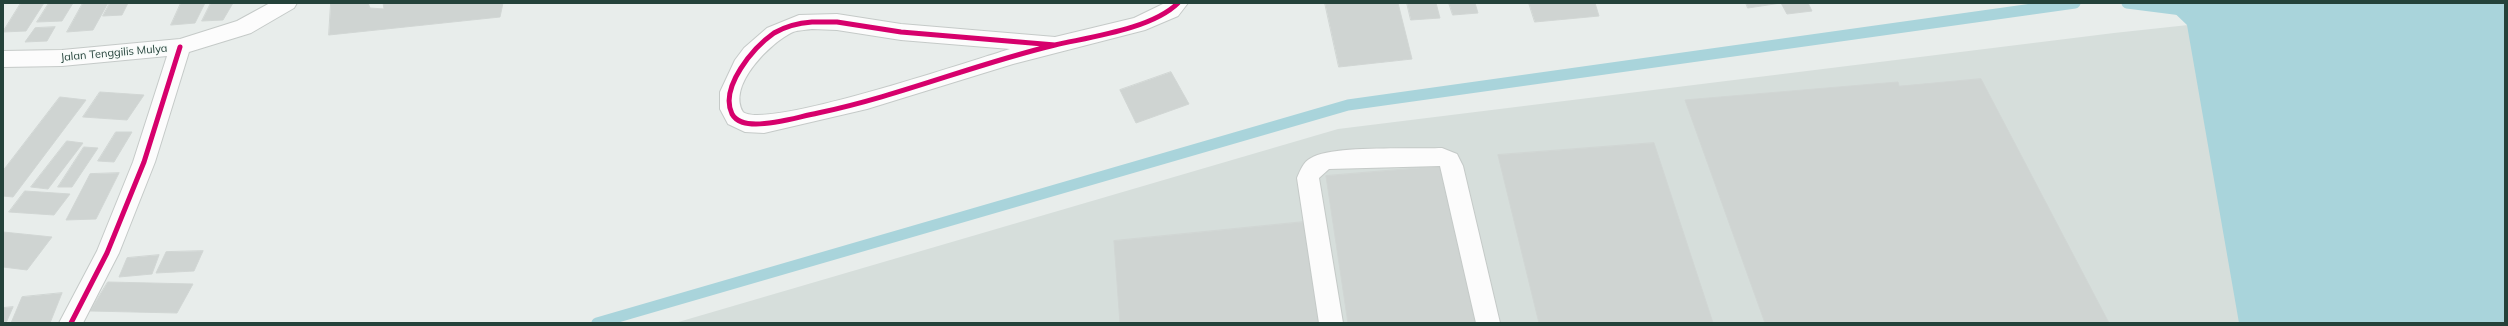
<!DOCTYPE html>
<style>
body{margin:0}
#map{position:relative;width:2508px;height:326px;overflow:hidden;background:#e8edeb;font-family:Mulish,sans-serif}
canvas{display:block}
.frame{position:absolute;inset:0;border:4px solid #24423a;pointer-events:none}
</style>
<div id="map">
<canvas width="2508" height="326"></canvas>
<div class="frame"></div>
</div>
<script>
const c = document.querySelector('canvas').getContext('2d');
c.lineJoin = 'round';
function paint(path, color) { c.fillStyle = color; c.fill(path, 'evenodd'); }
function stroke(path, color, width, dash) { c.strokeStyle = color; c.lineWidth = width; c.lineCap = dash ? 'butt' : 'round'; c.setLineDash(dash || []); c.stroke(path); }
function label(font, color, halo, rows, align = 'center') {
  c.font = font + ' Mulish,sans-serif'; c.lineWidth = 3; c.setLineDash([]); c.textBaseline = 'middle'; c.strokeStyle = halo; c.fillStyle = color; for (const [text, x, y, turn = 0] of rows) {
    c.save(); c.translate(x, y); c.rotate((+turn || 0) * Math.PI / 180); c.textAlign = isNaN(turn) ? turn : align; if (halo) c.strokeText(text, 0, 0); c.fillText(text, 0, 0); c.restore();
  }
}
paint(new Path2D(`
 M2392,3H2505V323H675L1338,129L2114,33Z`), '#d6dedb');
paint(new Path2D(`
 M2164,3H2505V323H2239L2187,25Z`), '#a9d4db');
stroke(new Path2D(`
 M2127,3L2182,10
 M597,323L1348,105L2075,3`), '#a9d4db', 11);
const building = new Path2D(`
 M21,3H44L26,31L3,32Z
 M49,3H73L62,21L37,22Z
 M83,3H108L93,30L67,32Z
 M110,3H128L122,15L103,16Z
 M181,3H205L195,23L171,25Z
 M211,3H233L223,20L202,21Z
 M331,3H368L370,8L384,9L383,3H503L500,17L329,35Z
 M1325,3H1398L1412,59L1339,67Z
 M1407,3H1436L1440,18L1411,20Z
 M1449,3H1475L1478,13L1453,15Z
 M1529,3H1595L1599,16L1535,22Z
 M1746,3H1808L1812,11L1787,14L1781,3L1748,8Z
 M55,27L47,41L25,42L35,28Z
 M1171,72L1189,104L1136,123L1120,90Z
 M1981,79L2109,323H1765L1685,100L1898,82L1899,86Z
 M100,92L144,95L127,120L83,117Z
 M60,97L86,100L13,197L3,196V171Z
 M116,132H132L114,162L98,161Z
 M67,141L83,143L48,189L31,187Z
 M1654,143L1713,323H1539L1498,155Z
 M84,147L98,148L72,187H58Z
 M1445,166L1479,323H1348L1326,176Z
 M119,173L96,219L66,220L90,174Z
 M25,191L70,194L54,215L9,212Z
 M1304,222L1320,323H1120L1114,241Z
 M3,232L52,237L27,270L3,267Z
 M203,251L194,271L156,273L166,252Z
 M159,255L152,274L119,277L127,258Z
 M108,282L193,284L177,313L90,311Z
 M62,293L50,323H11L22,297Z
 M13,307L6,323H3V308Z`);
paint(building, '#cfd4d2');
stroke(building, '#d1d6d4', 1);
const lane = new Path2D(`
 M1442,148L1457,154L1463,166L1500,323H1476L1440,166L1329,169L1319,178L1343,323H1319L1297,178C1300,171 1303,162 1311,158C1331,145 1414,149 1442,148Z`);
const street = new Path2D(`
 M270,3H297L294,8L251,33L189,52L155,162L119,253L83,323H59L97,251L133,162L167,56L62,66L3,67V51L62,50L180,39L237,21Z
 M1165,3H1188L1178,16L1145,30L1013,64L867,109L764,133L745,132L728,124L720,109V92L735,60L744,48L767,28L799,15L837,14L901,24L1055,37L1134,18ZM812,29L837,30L901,40L1010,49C973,60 766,130 743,112C727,85 771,42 793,32C799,30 806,30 812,29Z`);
stroke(lane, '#c5cac8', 2);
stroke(street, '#c5cac8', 2);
paint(lane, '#fcfcfc');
paint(street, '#fcfcfc');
stroke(new Path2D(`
 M812,22H837L901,32L1055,45C975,64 899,96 818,113C798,117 777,124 756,124C747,124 737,123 732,114C719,87 754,47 774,33C786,26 798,23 812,22Z
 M1055,45C1090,37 1152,29 1178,3
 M71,323L107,253L144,162L180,47`), '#d6006c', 5);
label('11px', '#24423a', '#f7fbf9', [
 ["Jalan Tenggilis Mulya",114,53,-5]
]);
</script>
